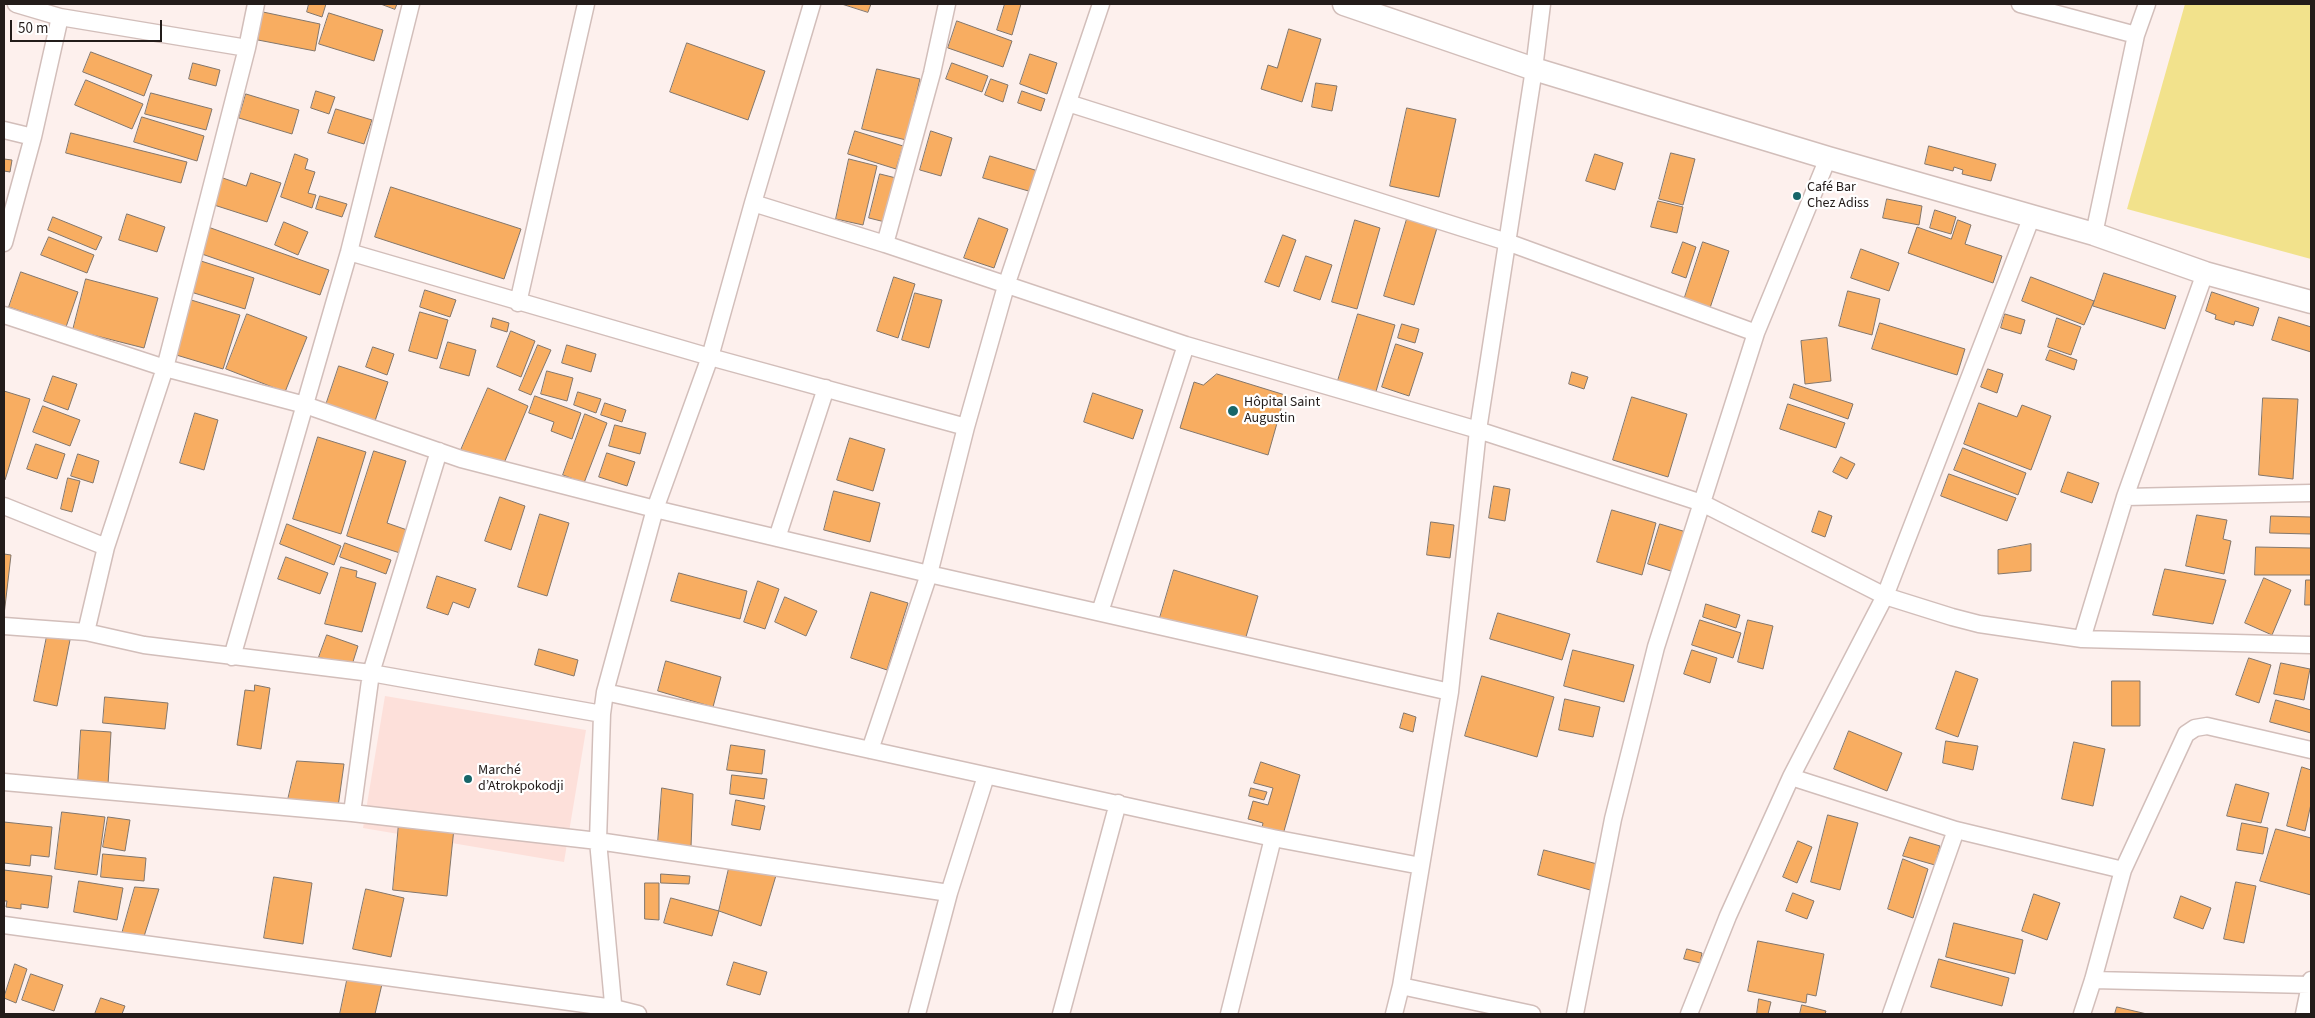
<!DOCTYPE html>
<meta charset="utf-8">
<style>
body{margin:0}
#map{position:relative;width:2315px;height:1018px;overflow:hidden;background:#fdf0ed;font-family:"Source Sans 3",sans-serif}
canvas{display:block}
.frame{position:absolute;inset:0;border:5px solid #231c1a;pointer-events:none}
.scale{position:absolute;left:10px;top:20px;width:152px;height:22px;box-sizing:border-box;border:2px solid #231c1a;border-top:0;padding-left:6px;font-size:15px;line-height:18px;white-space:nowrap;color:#231c1a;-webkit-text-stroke:4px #fff;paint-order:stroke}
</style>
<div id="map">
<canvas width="2315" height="1018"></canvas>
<div class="frame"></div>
<div class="scale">50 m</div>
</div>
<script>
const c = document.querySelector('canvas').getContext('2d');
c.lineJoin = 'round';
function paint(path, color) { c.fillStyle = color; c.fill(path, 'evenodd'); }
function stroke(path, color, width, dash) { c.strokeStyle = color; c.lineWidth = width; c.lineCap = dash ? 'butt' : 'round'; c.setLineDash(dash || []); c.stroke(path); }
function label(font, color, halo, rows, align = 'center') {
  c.font = font + ' "Source Sans 3",sans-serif'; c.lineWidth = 4.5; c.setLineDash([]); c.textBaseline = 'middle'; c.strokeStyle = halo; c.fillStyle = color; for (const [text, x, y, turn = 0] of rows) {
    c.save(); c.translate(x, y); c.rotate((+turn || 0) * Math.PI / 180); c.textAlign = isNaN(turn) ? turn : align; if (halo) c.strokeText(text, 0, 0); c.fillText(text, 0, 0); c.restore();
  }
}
paint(new Path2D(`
 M385,696L586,730L564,862L363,828Z`), '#fde0da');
paint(new Path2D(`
 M2185,4H2311V259L2127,209Z`), '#f2e28c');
const building = new Path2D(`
 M309,4H326L322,17L307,12Z
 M381,4H397L395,9Z
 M842,4H871L868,12Z
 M1005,4H1021L1012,35L997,30Z
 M263,12L320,24L315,51L258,40Z
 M329,13L383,30L374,61L319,44Z
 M957,21L1012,41L1003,67L948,48Z
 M1289,29L1321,39L1302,102L1261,89L1268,65L1277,68Z
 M687,43L765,71L748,120L670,92Z
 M91,52L152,75L144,96L83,72Z
 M1030,54L1057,63L1047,94L1020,84Z
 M193,63L220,70L216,86L189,79Z
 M952,63L988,76L982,92L946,79Z
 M877,69L920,79L906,140L862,129Z
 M991,79L1008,85L1003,102L985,95Z
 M86,80L143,104L132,129L75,105Z
 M1316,83L1337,86L1332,111L1312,107Z
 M316,91L335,97L329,114L311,108Z
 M1022,91L1045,99L1041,111L1018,103Z
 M151,93L212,109L206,130L145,114Z
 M246,94L299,110L292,134L239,118Z
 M1407,108L1456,119L1439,197L1390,186Z
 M336,109L372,120L364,144L328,133Z
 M142,117L204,136L197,161L134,142Z
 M855,131L903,146L896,169L848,154Z
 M931,131L952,138L941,176L920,170Z
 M71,133L187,162L181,183L66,153Z
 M1929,146L1996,164L1991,181L1962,174L1963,170L1954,167L1953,171L1925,164Z
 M1671,153L1695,159L1683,205L1659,199Z
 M295,154L308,159L305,169L315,172L308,193L316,195L312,208L281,197Z
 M1595,154L1623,163L1615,190L1586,181Z
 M990,156L1038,171L1032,192L983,178Z
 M4,159L12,160L10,172L4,171Z
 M849,159L877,166L863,225L836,219Z
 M251,173L281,183L267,222L211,204L220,177L246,186Z
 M880,174L896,178L885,222L869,218Z
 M391,187L521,229L504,279L375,237Z
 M320,196L347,204L342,217L316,209Z
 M1887,199L1922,206L1919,225L1883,218Z
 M1658,201L1683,207L1677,233L1651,227Z
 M1935,210L1956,217L1951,234L1930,228Z
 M127,214L165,227L157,252L119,240Z
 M53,217L102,237L96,250L48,230Z
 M979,218L1008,229L994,268L964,258Z
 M1407,219L1437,228L1414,305L1384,296Z
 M1355,220L1380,228L1357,309L1332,302Z
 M1958,220L1971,225L1965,244L2002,256L1993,283L1908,253L1917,227L1951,239Z
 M284,222L308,232L298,255L275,245Z
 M208,227L329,270L320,295L199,253Z
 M1283,235L1296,240L1279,287L1265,282Z
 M49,237L94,255L87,273L41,255Z
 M1683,242L1696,247L1686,278L1672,273Z
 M1703,242L1729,251L1710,308L1684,300Z
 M1861,249L1899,263L1889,291L1851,278Z
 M1306,256L1332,265L1320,300L1294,291Z
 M201,261L254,278L245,309L191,292Z
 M21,272L78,292L66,327L9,307Z
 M2104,273L2176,296L2165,329L2093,306Z
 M894,277L915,284L898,338L877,331Z
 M2031,277L2094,301L2084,325L2022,301Z
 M86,279L158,298L144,348L73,330Z
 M425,290L456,300L450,317L420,307Z
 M1848,291L1880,299L1872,335L1839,326Z
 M2212,292L2259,308L2253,326L2235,321L2234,325L2215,319L2216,315L2206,311Z
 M915,293L942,300L929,348L902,340Z
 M188,299L240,315L223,369L173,354Z
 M420,312L448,320L437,359L409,351Z
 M247,314L307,337L285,392L226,369Z
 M1358,314L1395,325L1375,395L1337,384Z
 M2005,314L2025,320L2021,334L2001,328Z
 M2279,317L2311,327V352L2272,340Z
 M493,318L509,323L507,332L491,327Z
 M2057,318L2081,327L2071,355L2048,347Z
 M1880,323L1965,349L1957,375L1872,349Z
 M1402,324L1419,329L1415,343L1398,338Z
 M511,331L535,341L521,377L497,367Z
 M1827,338L1831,381L1805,384L1801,341Z
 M448,342L476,350L469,376L440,368Z
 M1396,344L1423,353L1409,396L1382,387Z
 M538,345L551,350L531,395L519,390Z
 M567,345L596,354L591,372L562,363Z
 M373,347L394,354L387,375L366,367Z
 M2050,350L2077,360L2074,370L2046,360Z
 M339,366L388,382L375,421L326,405Z
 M1988,369L2003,374L1997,393L1981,387Z
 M547,371L573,378L567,401L541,394Z
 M1572,372L1588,377L1584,389L1569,384Z
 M1217,374L1285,395L1268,455L1180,428L1194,382L1203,385Z
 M53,376L77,384L68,410L44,401Z
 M1794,384L1853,404L1848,419L1790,398Z
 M488,388L528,406L502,468L461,450Z
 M4,391L30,399L5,480H4Z
 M578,392L601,399L596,413L574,405Z
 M1093,393L1143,410L1133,439L1084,422Z
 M535,396L581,413L572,439L551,431L554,422L529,413Z
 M1632,397L1687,414L1668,477L1613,460Z
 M2263,398L2298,399L2293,479L2259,475Z
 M605,403L626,410L622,422L601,415Z
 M1979,403L2017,417L2022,405L2051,416L2031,470L1964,444Z
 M1788,404L1845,423L1836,448L1780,429Z
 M43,406L80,420L70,446L33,432Z
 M195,413L218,420L204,470L180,463Z
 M585,414L607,423L584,483L563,475Z
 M615,425L646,433L640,454L609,446Z
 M318,437L366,452L341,534L293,519Z
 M850,438L885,449L873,491L837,480Z
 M36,444L65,454L57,479L27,469Z
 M1963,448L2026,473L2018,495L1954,470Z
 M374,451L406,461L387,523L410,531L403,554L347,536Z
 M607,453L635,462L627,486L599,477Z
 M78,454L99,461L93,483L71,476Z
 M1841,457L1855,464L1847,479L1833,472Z
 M2068,472L2099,483L2092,503L2061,492Z
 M1949,474L2016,498L2007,521L1941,496Z
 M68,478L80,481L72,512L61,509Z
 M1494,486L1510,489L1505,521L1489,518Z
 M834,491L880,503L870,542L824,530Z
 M500,497L525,506L511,550L485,541Z
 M1612,510L1656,523L1642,575L1597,562Z
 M1819,511L1832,516L1825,537L1812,532Z
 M540,514L569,523L547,596L518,587Z
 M2197,515L2227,520L2223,539L2231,541L2224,574L2186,566Z
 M2271,516L2311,517V534L2270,533Z
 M1431,522L1454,525L1450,558L1427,555Z
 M287,524L341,546L334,565L280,544Z
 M1660,524L1686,532L1674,572L1648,564Z
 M345,543L391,560L386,574L340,557Z
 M2031,544V571L1998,574V550Z
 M2256,547L2311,548V575H2255Z
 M4,554L11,555L4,615Z
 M286,557L328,573L320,594L278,579Z
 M341,567L357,571L356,577L376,583L362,632L325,624Z
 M2165,569L2226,580L2213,624L2153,615Z
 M1174,570L1258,596L1243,647L1159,621Z
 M679,573L747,591L740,619L671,601Z
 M437,576L476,589L469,608L453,602L448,615L427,608Z
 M2264,578L2291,590L2272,635L2245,623Z
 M2306,580H2311V605H2305Z
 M758,581L779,589L765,629L744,622Z
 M871,592L908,603L887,670L851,658Z
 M785,597L817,611L806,636L775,622Z
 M1706,604L1740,615L1736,628L1703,617Z
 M1498,613L1570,634L1562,660L1490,639Z
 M1700,620L1741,633L1733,658L1692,645Z
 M1748,620L1773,626L1763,669L1738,662Z
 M327,635L358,646L351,668L319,657Z
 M47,636L70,640L57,706L34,701Z
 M539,649L578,660L574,676L535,665Z
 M1573,650L1634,665L1624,702L1564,686Z
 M1692,650L1717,658L1710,683L1684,674Z
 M2249,658L2271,665L2259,703L2236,695Z
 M666,661L721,677L713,707L658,691Z
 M2281,663L2310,669L2304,700L2274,694Z
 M1956,671L1978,679L1958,737L1936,729Z
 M1482,676L1554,697L1537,757L1465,736Z
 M2112,681H2140V726H2112Z
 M255,685L270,688L261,749L237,745L245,690L254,691Z
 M105,697L168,703L165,729L103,723Z
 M1565,699L1600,707L1593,737L1559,730Z
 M2276,700L2311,710V733L2270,722Z
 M1404,713L1416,717L1413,732L1400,728Z
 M81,730L111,732L108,785L78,783Z
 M1849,731L1902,753L1887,791L1834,769Z
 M1946,741L1978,746L1973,770L1943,763Z
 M2074,742L2105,749L2093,806L2062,799Z
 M731,745L765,750L762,774L727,770Z
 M297,761L344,764L338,807L287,804Z
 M1261,762L1300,775L1282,838L1261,832L1263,823L1248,819L1253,801L1268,805L1273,788L1254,783Z
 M2302,767L2311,770V804L2305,831L2287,826Z
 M732,775L767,779L764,799L730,794Z
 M2236,784L2269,793L2261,823L2227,816Z
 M662,788L693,794L691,847L658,843Z
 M1251,788L1267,792L1264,800L1249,796Z
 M736,800L765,806L760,830L732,825Z
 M62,812L105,817L97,875L55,869Z
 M1828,815L1858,823L1840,890L1811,882Z
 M108,817L130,820L125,851L103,847Z
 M4,822L52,827L49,857L31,855L30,866L4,863Z
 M399,823L454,828L447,896L393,890Z
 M2242,823L2268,828L2263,854L2237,850Z
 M2276,829L2311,838V895L2260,881Z
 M1910,837L1940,846L1935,865L1903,856Z
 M1798,841L1812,847L1797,883L1783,877Z
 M1544,850L1601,865L1597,892L1538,875Z
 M103,854L146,858L144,881L101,877Z
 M1903,859L1928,869L1913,918L1888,909Z
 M730,864L777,872L761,926L719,911Z
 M4,870L52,876L48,908L21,904V909L6,907L7,901H4Z
 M661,874L690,876L689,884L661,883Z
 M274,877L312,883L303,944L264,938Z
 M79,881L123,888L117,920L74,912Z
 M2236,882L2256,886L2244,943L2224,939Z
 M645,883H659V920L645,919Z
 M135,887L159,889L141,946L120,941Z
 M366,889L404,898L391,957L353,949Z
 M1793,893L1814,901L1807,919L1786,911Z
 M2034,894L2060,903L2047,940L2022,931Z
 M2181,896L2211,908L2203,929L2174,918Z
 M671,898L719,911L712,936L664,923Z
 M1954,923L2023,940L2015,974L1946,957Z
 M1758,941L1824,954L1816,996L1807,994L1806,1003L1748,991Z
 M1687,949L1702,953L1700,963L1684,959Z
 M1939,959L2009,978L2002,1006L1931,987Z
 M734,962L767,972L760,995L727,985Z
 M15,964L27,969L16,1003L4,998Z
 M31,974L63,985L54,1011L22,1000Z
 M348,976L382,984L375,1014H340Z
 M101,998L125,1006L122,1014H95Z
 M1759,999L1771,1002L1768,1014H1757Z
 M1802,1005L1826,1011L1825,1014H1800Z
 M2117,1007L2147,1014H2115Z`);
paint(building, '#f8ad61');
stroke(building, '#83766b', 1);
const street = new Path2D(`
 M16,4L60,17L247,48
 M2020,4L2136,35
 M1068,103L1507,242L1756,333
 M4,130L33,137
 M753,203L885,244L1186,345L1478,430L1702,503L1885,596L1952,617L1979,624L2082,639L2311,645
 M2094,234L2136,35L2147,4
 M4,243L33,137L60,17
 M885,244L932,73L947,4
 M349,252L710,357L966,427
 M518,303L586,4
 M4,315L165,368L305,405L461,459L655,509L929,574L1450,692
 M2125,497L2311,493
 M4,506L106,547
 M777,538L826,388
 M1100,612L1186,345
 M4,626L86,632L144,645L371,673L602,714
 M86,632L106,547L165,368L247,48L256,4
 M2082,639L2125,497L2205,273
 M232,657L349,252L411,4
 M605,692L1273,838L1421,866
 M870,750L929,574L966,427L1006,286L1101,4
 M1791,777L1956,830L2123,870
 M4,782L352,813L598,841L949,893
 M352,813L371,673L439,451
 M4,925L614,1008L638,1014
 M2093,980L2310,985
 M1401,986L1532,1014
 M614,1014L598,841L602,714L605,692L655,509L710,357L753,203L812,4
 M917,1014L949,893L986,776
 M1061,1014L1118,803
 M1229,1014L1273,838
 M1394,1014L1401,986L1450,692L1478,430L1534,69L1542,4
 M1575,1014L1613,819L1656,647L1756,333L1828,158
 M1689,1014L1728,916L1791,777L1885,596L2032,216
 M1891,1014L1956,830
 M2082,1014L2093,980L2123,870L2186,734L2195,728L2207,726L2311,750
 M2304,1014L2311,980`);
const secondary = new Path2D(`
 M1344,4L1534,69L1828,158L2094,234L2205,273L2311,302`);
stroke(street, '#d2beba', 19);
stroke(secondary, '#d2beba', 25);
stroke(street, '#fff', 16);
stroke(secondary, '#fff', 22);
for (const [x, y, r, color] of [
 [1797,196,5,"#176669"],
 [1233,411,6,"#176669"],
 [468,779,5,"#176669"]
]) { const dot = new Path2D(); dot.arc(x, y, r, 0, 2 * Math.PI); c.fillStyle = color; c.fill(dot); stroke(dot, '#fff', 2); }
label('14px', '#231c1a', '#fff', [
 ["Café Bar",1807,188],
 ["Chez Adiss",1807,204],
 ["Hôpital Saint",1244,403],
 ["Augustin",1244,419],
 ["Marché",478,771],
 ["d’Atrokpokodji",478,787]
], 'left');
</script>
